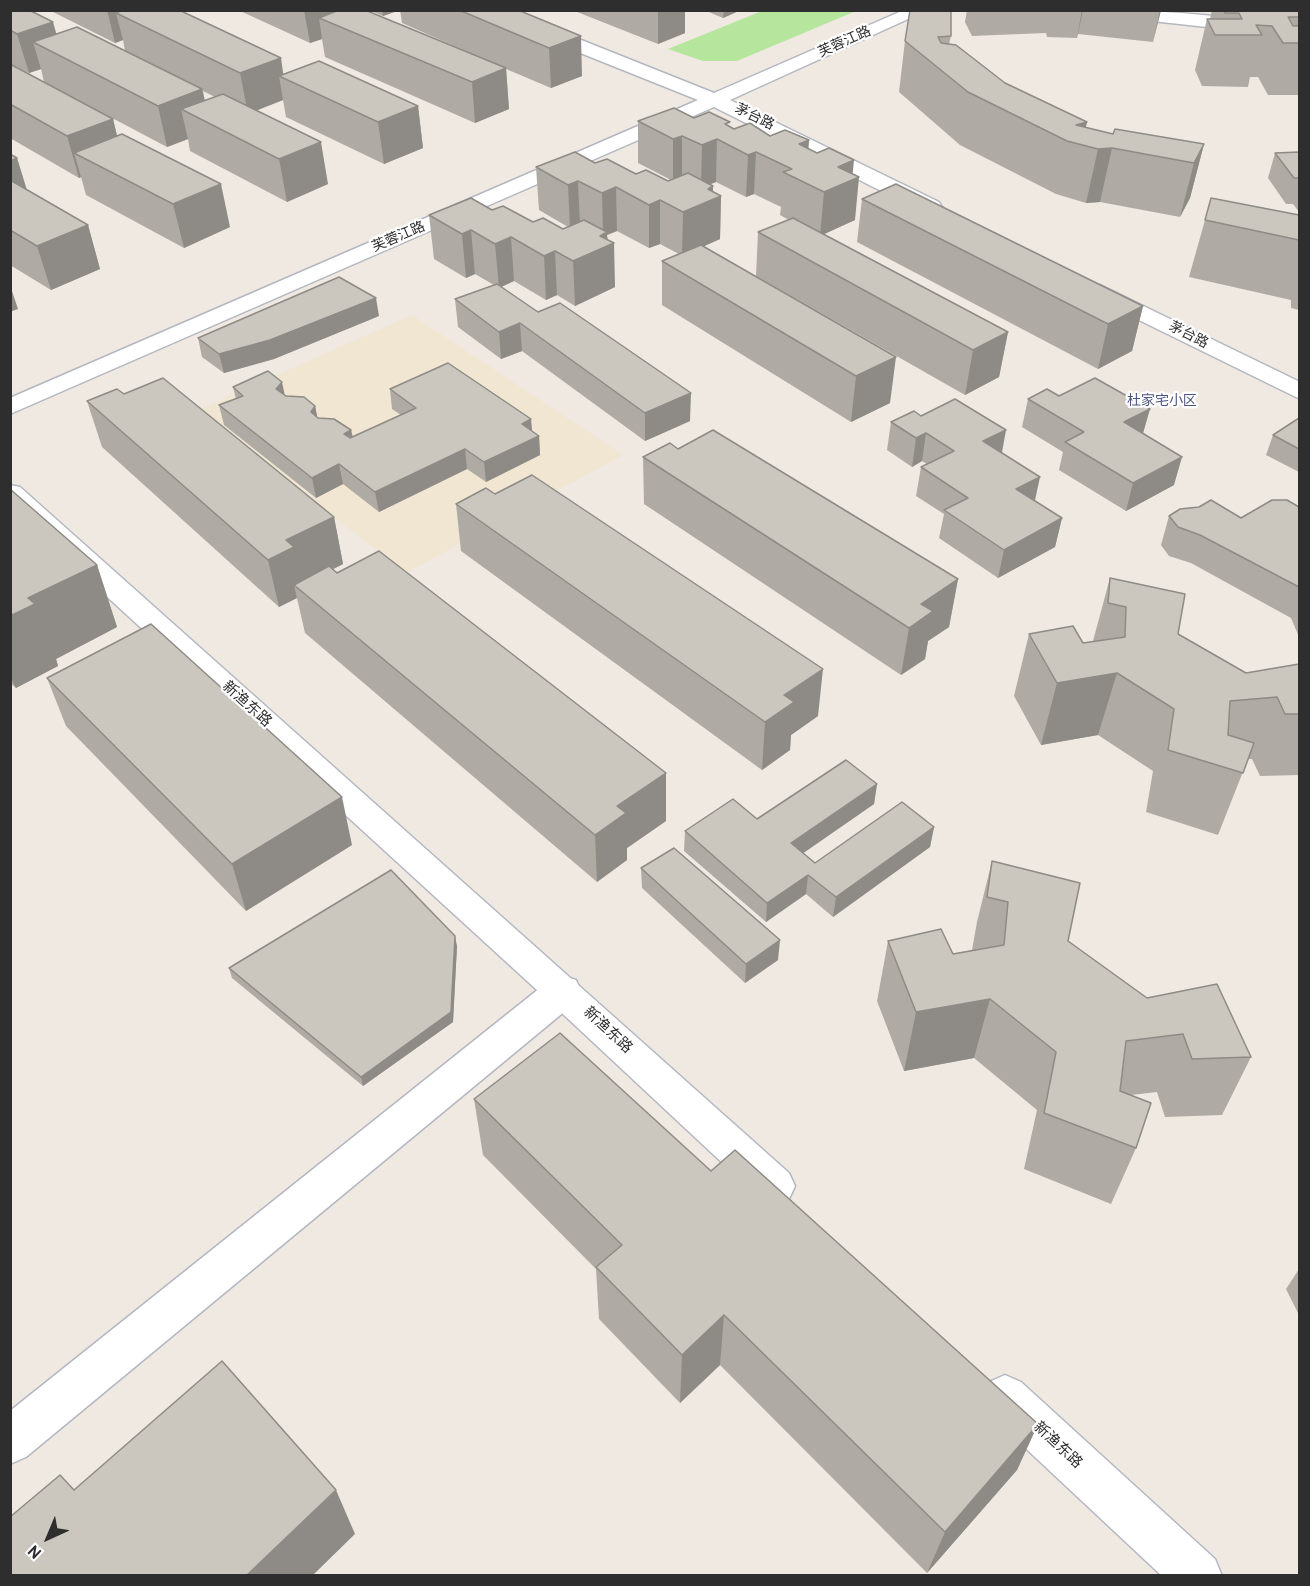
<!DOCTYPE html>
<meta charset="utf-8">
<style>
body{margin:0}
#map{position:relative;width:1310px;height:1586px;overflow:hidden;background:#efe9e1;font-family:Overpass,sans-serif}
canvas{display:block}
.frame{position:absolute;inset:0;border:12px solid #2e2e2e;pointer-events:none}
.north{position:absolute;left:18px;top:1508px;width:60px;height:60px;-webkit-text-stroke:4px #fff;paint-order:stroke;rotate:224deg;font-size:16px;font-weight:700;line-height:24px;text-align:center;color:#2e2e2e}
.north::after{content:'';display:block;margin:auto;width:21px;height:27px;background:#2e2e2e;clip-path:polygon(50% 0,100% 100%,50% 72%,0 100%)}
</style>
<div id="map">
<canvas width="1310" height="1586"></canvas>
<div class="frame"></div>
<div class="north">N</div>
</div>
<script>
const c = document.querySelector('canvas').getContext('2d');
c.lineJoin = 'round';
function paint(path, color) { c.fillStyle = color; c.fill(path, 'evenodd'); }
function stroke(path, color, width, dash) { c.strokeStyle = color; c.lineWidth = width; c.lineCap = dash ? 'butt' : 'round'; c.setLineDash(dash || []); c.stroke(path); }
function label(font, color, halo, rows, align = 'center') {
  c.font = font + ' Overpass,"Noto Sans SC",sans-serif'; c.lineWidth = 4.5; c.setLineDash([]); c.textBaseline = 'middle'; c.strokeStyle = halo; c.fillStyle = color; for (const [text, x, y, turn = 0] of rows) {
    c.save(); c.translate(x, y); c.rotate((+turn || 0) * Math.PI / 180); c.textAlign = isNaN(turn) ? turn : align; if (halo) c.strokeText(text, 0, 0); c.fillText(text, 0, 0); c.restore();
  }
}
paint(new Path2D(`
 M412,315L623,455L406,573L196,411Z`), '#f0e6d1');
paint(new Path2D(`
 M762,11H856L737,61H703L668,49Z`), '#b6e59e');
const street = new Path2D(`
 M1089,10C1159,10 1231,14 1300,31V41L1271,34L1097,15Z
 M563,976L576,980L581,991L576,1002L26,1457L10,1464V1411L550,980Z`);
const secondary = new Path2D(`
 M481,10H506L714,93L904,10H928L730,100L939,202L942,207L939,212H923L714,107L10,414V398L698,100L483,14Z
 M1100,285L1300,382V399L1092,297L1089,292L1092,287Z
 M10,485L20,487L789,1173L795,1186L789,1199L775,1204L761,1199L550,1002L10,508Z
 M1005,1375L1021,1382L1215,1559L1222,1576H1162L989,1414L982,1398L989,1382Z`);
stroke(street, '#b4b7c1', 3);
stroke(secondary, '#b4b7c1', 3);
paint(street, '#fff');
paint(secondary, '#fff');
paint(new Path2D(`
 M10,10L56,34L125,51L123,40L115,43L49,10H179L283,75L418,106L423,148L384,164L286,117L283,100L256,110L328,184L287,202L190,151L188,139L167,147L44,82L41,69L29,73L10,64ZM203,91L215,97L205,101Z
 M238,10H338L479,57L402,23L400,10H518L582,76L551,88L506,69L509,109L475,123L325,57L322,39L310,43Z
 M369,10H400L383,16Z
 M572,10H685V33L658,44Z
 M704,10H741L723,18Z
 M910,10L951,36L949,44L1005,83L1087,122L1085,128L1113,134L1204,144L1190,198L1180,217L1100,202L1086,203L1056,194L960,145L899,92L905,41Z
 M967,10H1161L1153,42L1078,34L1077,38L1047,37L1046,33L972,36L965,22Z
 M1212,10H1299V95H1268L1258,77H1250L1248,87L1202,86L1195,70L1207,19H1210Z
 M10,64L113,119L117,136L230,227L184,248L86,195L81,177L79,178L10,138Z
 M694,118L730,127L734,129L770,136L809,140L808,149L853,174L855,220L824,234L1008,332L999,377L965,395L756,276L758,232L789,220L780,215L781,207L754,194L746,197L716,182L709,184L713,186V192L721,196L720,239L704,246L890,403L851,422L662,305V261L679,254L660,244L649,248L617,231L607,235L615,287L575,306L557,295L546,300L514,281L501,287L690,421L645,441L522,351L501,359L458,327L455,299L494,285L475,274L466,278L434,259L429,215L492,210L533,222L563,229L568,227L539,210L536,167L595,163L668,181L671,180L638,163V121Z
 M1299,152V212L1293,204H1286L1268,178L1275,153Z
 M10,154L17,158L27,190L88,225L100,269L51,290L10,265Z
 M862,199L1143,306L1132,351L1098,369L857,242Z
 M1299,215V310L1291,308V300L1189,277L1205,220Z
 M379,316L274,359L224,373L202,357L198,338Z
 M233,387L285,395L315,406L317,417L351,430L353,437L401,415L392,409L390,389L532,431L539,436L540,455L486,482L467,469L379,512L343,484L316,498L224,425L219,405L236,399Z
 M124,394L334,517L343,564L333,569L666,821L627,848V860L597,882L305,633L297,598L279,607L102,447L87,401Z
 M1059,396L1143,434L1174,485L1126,511L1059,470L1063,452L1022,427L1028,399Z
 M921,416L1002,453L1035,501L1062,518L1055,547L998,578L939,538L944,514L916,496L921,467L927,464L922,461L912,467L887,450L891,422Z
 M1299,418V472L1266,455L1273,435Z
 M678,449L958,579L949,627L928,641L925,659L901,675L644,504L643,457Z
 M10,489L97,565L117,627L56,659L58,666L16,688L10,683Z
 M456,504L818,716L791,735L790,750L762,770L461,551Z
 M1169,516L1241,518L1299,527V637L1291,618L1191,563L1169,556L1161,545Z
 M1110,578L1178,634L1246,673L1299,664V775L1260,776L1252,759H1248L1218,835L1146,812L1153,771L1098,735L1041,745L1014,696L1029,634L1083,643L1093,641Z
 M47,678L352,845L246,911L66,726Z
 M877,784L874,804L803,853L815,863L934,827L930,847L833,917L806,894L766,922L684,851L685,831L757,819Z
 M992,861L1068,941L1147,998L1251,1057L1222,1115L1165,1117L1157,1092L1131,1095L1136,1148L1111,1204L1024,1169L1037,1110L974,1058L904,1071L877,1001L888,941L953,954L972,950L977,922Z
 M641,868L778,960L745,983L642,888Z
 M457,946L453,1022L363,1086L232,978L229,968Z
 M474,1099L711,1171L1038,1424L1017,1470L927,1573L720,1365L680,1403L599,1319L596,1269L483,1155Z
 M1299,1269V1315L1286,1289Z`), '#afaba4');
paint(new Path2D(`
 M107,10H143L116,13L123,40L115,43Z
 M304,10H338L319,18L322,39L310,43Z
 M382,10H400L383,16Z
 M658,10H685V33L658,44Z
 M724,10H741L723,18Z
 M1082,10H1083L1078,34L1077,38Z
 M1160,10H1161L1153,42Z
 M53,22L63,57L33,42L41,69L29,73L17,34Z
 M581,36L582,76L551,88L549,48Z
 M281,58L284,79L279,76L283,100L248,114L240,73Z
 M506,68L509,109L475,123L472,82Z
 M202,89L210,124L181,109L188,139L167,147L158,106Z
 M418,106L423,148L384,164L378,122Z
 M113,119L123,161L74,153L81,177L79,178L67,136Z
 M1087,122L1082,145L1076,125Z
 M682,136V178L673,181V139Z
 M717,139L716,182L701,188L702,145Z
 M809,140L806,183L799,144Z
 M321,142L328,184L287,202L279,159Z
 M1204,144L1190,198L1180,217L1194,163Z
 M1112,148L1100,202L1086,203L1098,149Z
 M756,152L754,194L746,197L748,155Z
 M17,158L30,201L10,208V161Z
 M854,160L852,180L859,177L855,220L820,236L824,192L838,167Z
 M578,181L580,224L570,228L568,185Z
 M221,184L230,227L184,248L173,204Z
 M713,186V199L721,196L720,239L682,256L683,212L708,189Z
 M616,187L617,231L607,235L608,246L614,243L615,287L575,306L573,261L600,236L603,234L602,193Z
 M660,200V244L649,248V205Z
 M88,225L100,269L51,290L37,246Z
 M471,230L475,274L466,278L462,234Z
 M511,237L514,281L499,288L495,244Z
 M555,251L557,295L546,300L544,256Z
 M10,285L18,309L10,312Z
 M376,298L379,316L274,359L224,373L219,354Z
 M1143,306L1132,351L1098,369L1108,324Z
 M520,323L522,351L501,359L499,332Z
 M1008,332L999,377L965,395L973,350Z
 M896,357L890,403L851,422L856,376Z
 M282,382L286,401L276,389Z
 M691,393L690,421L645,441V413Z
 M315,406L319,425L311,412Z
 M1150,409L1142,437L1124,422Z
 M531,419L533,439L539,436L540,455L486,482L484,462L522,424Z
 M351,430L355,450L344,434Z
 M1006,430L1001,458L983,441Z
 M926,433L922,461L912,467L916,438Z
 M465,449L467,469L379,512L375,492Z
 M1182,457L1174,485L1126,511L1133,483Z
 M339,464L343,484L316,498L312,478Z
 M1040,477L1034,505L1016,489Z
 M334,517L343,564L302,585H294L297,598L279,607L268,560L286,540Z
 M1062,518L1055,547L998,578L1004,550Z
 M97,565L117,627L56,659L58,666L16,688L10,676V616L28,598Z
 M958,579L949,627L928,641L925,659L901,675L909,628L921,604Z
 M823,669L818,716L791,735L790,750L762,770L765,722L784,695Z
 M1117,673L1098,735L1041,745L1057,683Z
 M666,773V821L627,848V860L597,882L595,835L617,806Z
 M877,784L874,804L789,863L791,843Z
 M342,797L352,845L246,911L232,864Z
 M934,827L930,847L833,917L836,897Z
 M808,875L806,894L766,922L767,903Z
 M455,936L457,946L453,1022L363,1086L361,1077Z
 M780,940L778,960L745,983L746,964Z
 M990,999L974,1058L904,1071L916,1012Z
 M724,1315L720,1365L680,1403L682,1355Z
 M1038,1424L1017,1470L927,1573L945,1532Z
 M336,1490L355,1534L313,1575H247Z`), '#8e8b86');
const building = new Path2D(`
 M10,10H29L53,22L17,34L10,30Z
 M123,10H179L281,58L240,73L116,13Z
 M339,10H365L506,68L472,82L319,18Z
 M459,10H518L581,36L549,48Z
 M910,10H951V36L938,37L941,43L956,45L1005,83L1087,122L1076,125L1113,134L1115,129L1204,144L1194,163L1112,148L1098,149L1067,141L968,92L905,41Z
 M1223,10H1299V17H1288L1293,26H1299V43H1283L1272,26L1256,25L1262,35H1215L1207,19H1242L1239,13H1225Z
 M77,27L202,89L158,106L33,42Z
 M319,61L418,106L378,122L279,76Z
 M10,64L113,119L67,136L10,104Z
 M223,94L321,142L279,159L181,109Z
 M674,108L694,118L709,112L730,122L725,124L734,129L750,123L770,136L785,130L809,140L799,144L817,153L829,148L854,160L838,167L859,177L824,192L783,172L792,169L756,152L748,155L717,139L702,145L682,136L673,139L638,121Z
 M122,134L221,184L173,204L74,153Z
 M575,152L595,163L607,159L636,174L646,170L668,181L688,173L713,186L708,189L721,196L683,212L660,200L649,205L616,187L602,193L578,181L568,185L536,167Z
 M1299,152V178H1294L1275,153Z
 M10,154L17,158L10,161Z
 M10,180L88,225L37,246L10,230Z
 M896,184L1143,306L1108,324L862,199Z
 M471,198L492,210L503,206L533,222L543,218L563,229L584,220L607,232L600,236L614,243L573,261L555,251L544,256L511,237L495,244L471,230L462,234L429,215Z
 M1211,198L1299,215V240L1205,220Z
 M793,218L1008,332L973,350L758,232Z
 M701,245L896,357L856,376L662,261Z
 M339,277L376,298L270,340L219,354L198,338Z
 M497,284L538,312L560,303L691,393L645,413L520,323L499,332L455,299Z
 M448,363L531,419L522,424L539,436L484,462L465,449L375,492L339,464L312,478L219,405L243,396L233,387L268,371L282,382L276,389L286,396L304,397L315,406L311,412L318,418L334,419L351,430L344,434L350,438L416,408L390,389Z
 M163,378L334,517L286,540L294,547L268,560L87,401L117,389L124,394Z
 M1095,378L1150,409L1124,422L1182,457L1133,483L1065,442L1084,432L1028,399L1047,389L1059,396Z
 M955,399L1006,430L983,441L1040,477L1016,489L1062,518L1004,550L944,510L968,498L921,467L954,451L926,433L916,438L891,422L914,411L921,416Z
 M1299,418V449L1273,435Z
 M713,430L958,579L921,604L933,611L909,628L643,457L670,443L678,449Z
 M532,475L823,669L784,695L794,702L765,722L456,504L486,488L495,494Z
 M10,489L97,565L28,598L35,604L10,616Z
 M1211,500L1241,518L1272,500H1287L1299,507V587L1200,535L1178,527L1169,516L1180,509L1199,507Z
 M379,551L666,773L617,806L626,813L595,835L294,585L329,566L337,573Z
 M1110,578L1185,594L1178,634L1246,673L1299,664V714H1285L1277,697L1230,701L1228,735L1254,743L1243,773L1168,750L1174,709L1117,673L1057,683L1029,634L1073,626L1083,643L1125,637L1126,607L1108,603Z
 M151,624L342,797L232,864L47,678Z
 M846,760L877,784L791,843L815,863L902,802L934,827L836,897L808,875L767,903L685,831L733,799L757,819Z
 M674,848L780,940L746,964L641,868Z
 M992,861L1080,883L1068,941L1147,998L1217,984L1251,1057L1192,1059L1183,1034L1126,1041L1120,1091L1151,1103L1136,1148L1044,1113L1056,1052L990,999L916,1012L888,941L941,929L953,954L1004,945L1008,902L987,897Z
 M391,870L455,936L451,1012L361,1077L229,968Z
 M560,1033L711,1171L735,1150L1038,1424L945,1532L724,1315L682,1355L596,1267L622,1245L474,1099Z
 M222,1361L336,1490L247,1575H10V1517L60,1475L74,1490Z`);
paint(building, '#cbc7bf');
stroke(building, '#8e8b86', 1.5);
label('14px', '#2e2e2e', '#fff', [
 ["芙蓉江路",845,43,-24],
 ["茅台路",754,118,26],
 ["芙蓉江路",399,238,-23],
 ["茅台路",1188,336,27]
]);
label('14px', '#4d5680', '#fff', [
 ["杜家宅小区",1162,402]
]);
label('15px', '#2e2e2e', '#fff', [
 ["新渔东路",246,705,42],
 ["新渔东路",607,1031,43],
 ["新渔东路",1057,1446,43]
]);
</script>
